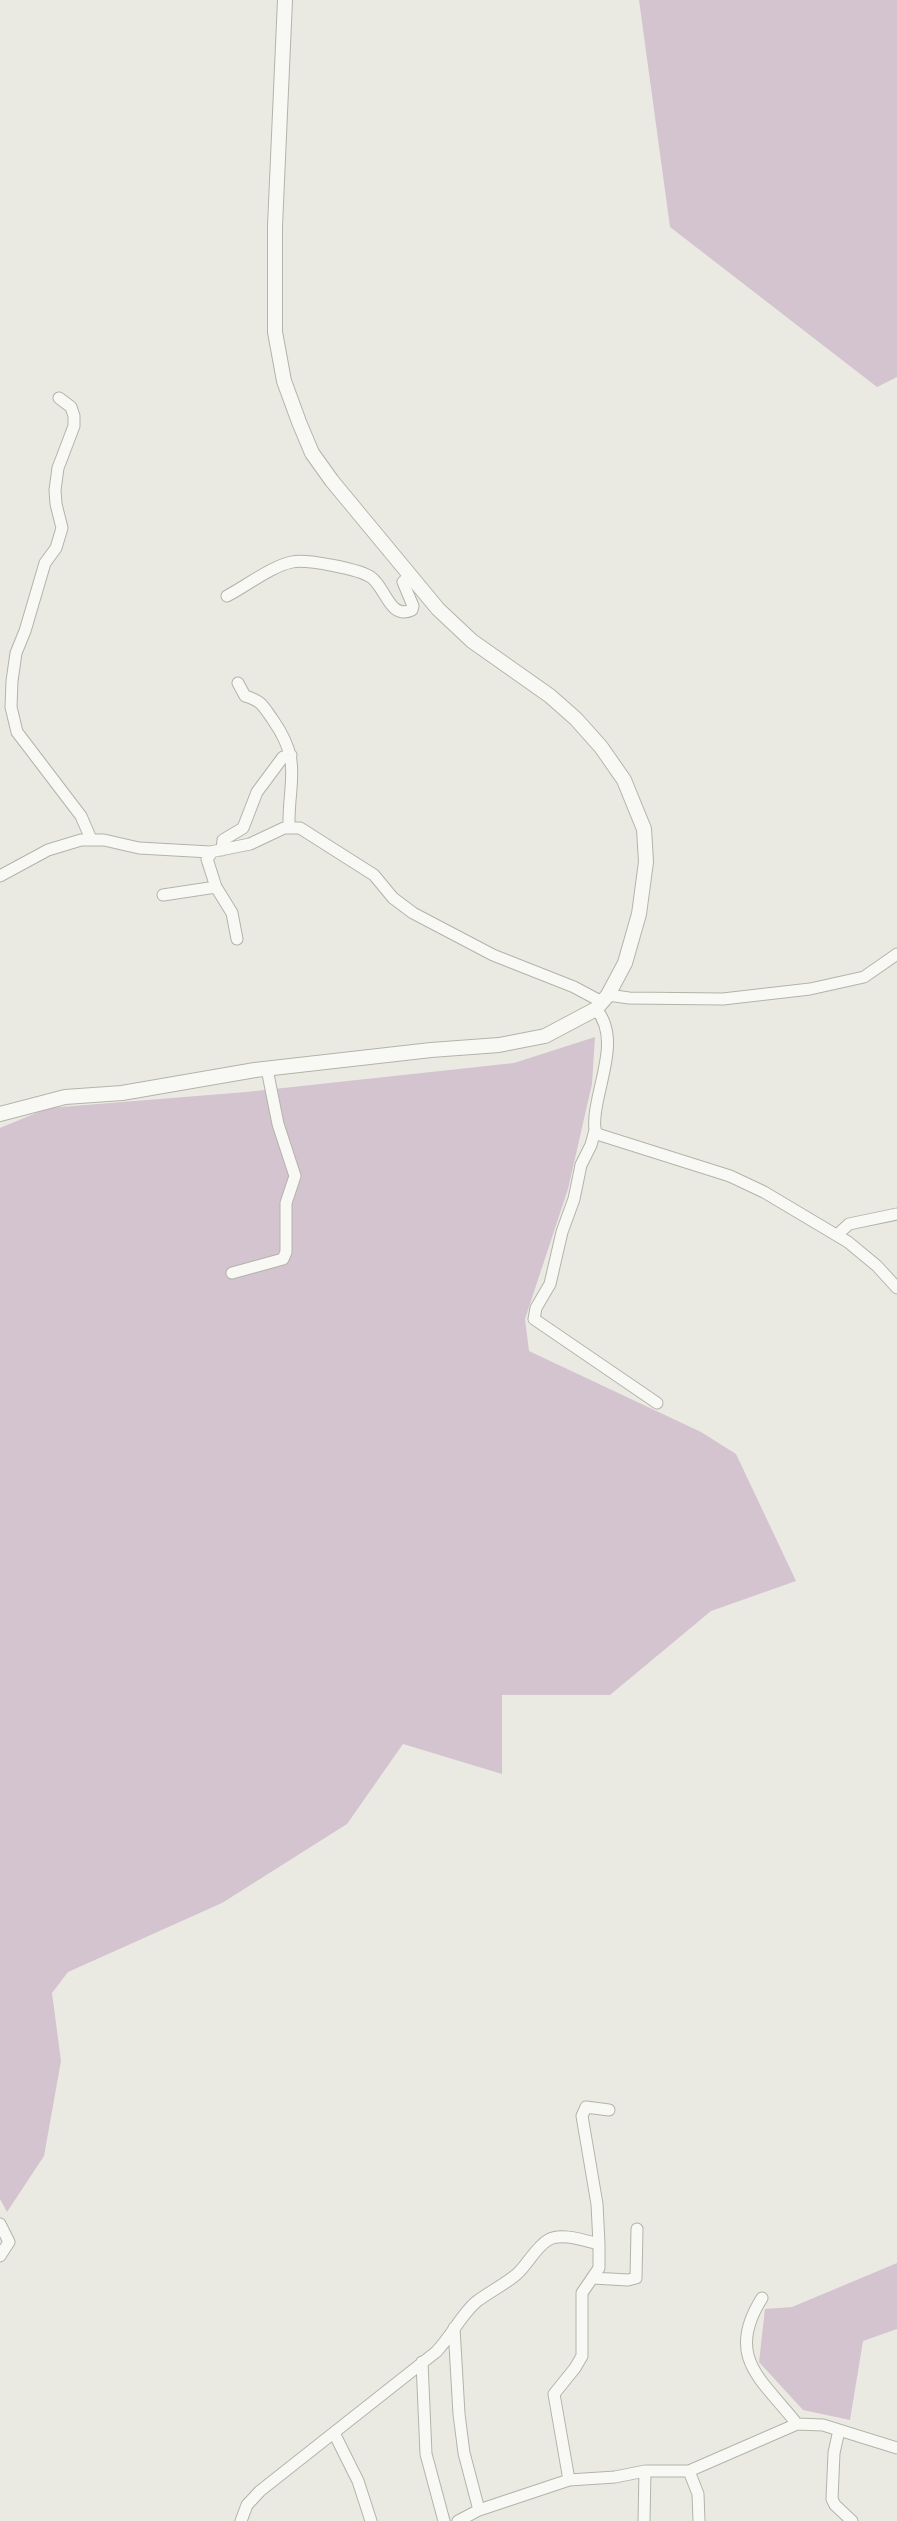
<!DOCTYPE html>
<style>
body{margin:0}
canvas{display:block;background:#eaeae3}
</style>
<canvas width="897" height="2521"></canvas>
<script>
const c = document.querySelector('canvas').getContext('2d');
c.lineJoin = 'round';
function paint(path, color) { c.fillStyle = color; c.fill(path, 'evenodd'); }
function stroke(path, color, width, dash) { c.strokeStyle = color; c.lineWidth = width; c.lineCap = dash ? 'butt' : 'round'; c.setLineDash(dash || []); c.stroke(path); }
paint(new Path2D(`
 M639,0H897V377L877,387L670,227Z
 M595,1037L592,1084L568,1189L525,1319L529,1351L701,1432L736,1454L796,1581L711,1611L610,1695H502V1774L403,1744L347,1824L222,1903L68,1972L52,1993L61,2061L44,2156L7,2212L0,2199V1128L48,1108L246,1092L514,1063Z
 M897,2263V2329L863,2341L850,2420L803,2410L759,2362L765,2309L792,2307Z`), '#d4c4d0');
const minor = new Path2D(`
 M59,398L71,407L74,416V426L58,468L55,490L56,504L62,528L56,548L45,563L25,631L16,653L12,681L11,707L17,732L81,816L91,839
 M227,596C246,586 272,566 292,562C306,559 361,569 372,578C386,589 390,620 412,610L413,606L403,582L410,575
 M238,683L245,696C262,701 263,706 273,720C303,763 288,781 289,827
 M222,850L223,840L243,828L257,792L283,757L291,755
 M212,852L207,859L216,887L232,913L237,939
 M0,876L48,850L81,840H104L139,848L210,852L250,844L284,828H300L374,875L393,898L413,913L493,955L574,987L602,1002
 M163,895L216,887
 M608,995L629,998L723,999L810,989L864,977L897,954
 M596,1009C621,1038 598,1082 595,1116C595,1122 593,1128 597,1134L730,1176L764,1192L848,1242L877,1266L897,1288
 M595,1130L591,1145L581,1165L574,1199L562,1232L550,1284L536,1308L534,1319L657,1403
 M837,1235L849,1224L897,1214
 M232,1273L283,1259L286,1252V1203L295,1176L278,1124L267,1069
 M0,2224L9,2242L0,2256
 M599,2244L597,2204L582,2116L586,2107L609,2110
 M593,2278L628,2280L636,2278L637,2229
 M762,2298C724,2358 763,2380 797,2424
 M454,2328L459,2414L464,2453L479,2510
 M422,2362L426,2454L444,2521
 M839,2430L834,2453L832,2499L835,2505L852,2521
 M334,2433L358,2481L371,2521
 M689,2471L698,2494L699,2521
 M241,2521L247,2505L260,2491L436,2352C451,2337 460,2316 476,2302C489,2292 504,2285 517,2274C527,2265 536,2247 548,2240C562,2232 585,2241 599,2244V2268L582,2293V2356L575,2368L554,2394L569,2480
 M458,2521L479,2510L569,2480L615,2477L645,2471H689L797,2424L823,2425L897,2448
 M644,2521L645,2471`);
const tertiary = new Path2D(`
 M0,1114L65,1097L122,1093L255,1070L431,1050L499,1045L545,1036L596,1009L608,995L625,963L639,914L646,862L644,829L624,780L601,747L576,719L550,696L472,641L438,609L332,481L312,453L299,422L284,381L275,332V226L285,0`);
stroke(minor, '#b3b4a8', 13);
stroke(tertiary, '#b3b4a8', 16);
stroke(minor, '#f8f9f5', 11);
stroke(tertiary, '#f8f9f5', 14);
</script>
